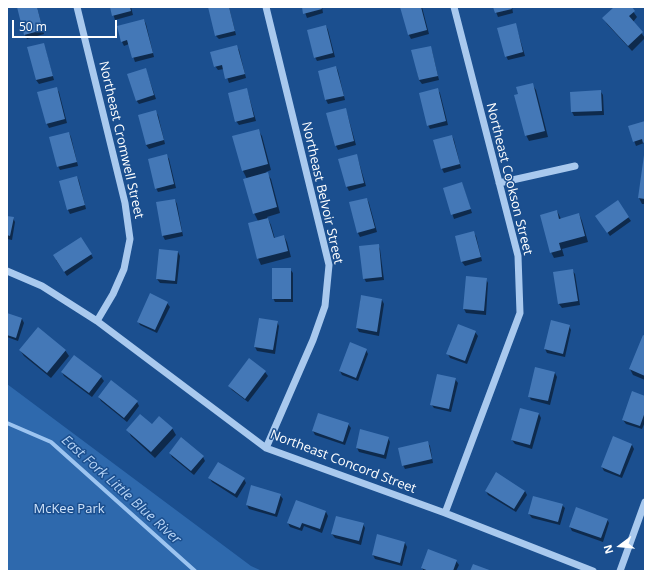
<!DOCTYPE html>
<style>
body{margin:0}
#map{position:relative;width:652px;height:578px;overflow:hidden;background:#1b4f8f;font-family:"Open Sans",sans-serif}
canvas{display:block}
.frame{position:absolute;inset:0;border:8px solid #fff;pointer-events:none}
.north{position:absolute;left:600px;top:526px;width:40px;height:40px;-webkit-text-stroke:3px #1b4f8f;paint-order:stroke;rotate:254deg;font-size:11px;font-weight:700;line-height:16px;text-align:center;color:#fff}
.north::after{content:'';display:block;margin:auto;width:14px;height:18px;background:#fff;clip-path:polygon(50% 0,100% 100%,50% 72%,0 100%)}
.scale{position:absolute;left:12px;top:20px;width:105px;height:18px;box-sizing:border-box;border:2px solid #fff;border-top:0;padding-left:5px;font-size:12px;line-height:14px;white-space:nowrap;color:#fff;-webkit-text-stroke:3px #1b4f8f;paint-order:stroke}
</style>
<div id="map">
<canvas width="652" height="578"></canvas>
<div class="frame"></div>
<div class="north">N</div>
<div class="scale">50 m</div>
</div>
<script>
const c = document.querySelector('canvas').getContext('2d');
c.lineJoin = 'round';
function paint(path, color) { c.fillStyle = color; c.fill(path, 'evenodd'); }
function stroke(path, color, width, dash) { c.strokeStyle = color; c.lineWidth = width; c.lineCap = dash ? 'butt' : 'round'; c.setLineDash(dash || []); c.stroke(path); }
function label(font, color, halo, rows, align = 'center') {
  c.font = font + ' "Open Sans",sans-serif'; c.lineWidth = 3; c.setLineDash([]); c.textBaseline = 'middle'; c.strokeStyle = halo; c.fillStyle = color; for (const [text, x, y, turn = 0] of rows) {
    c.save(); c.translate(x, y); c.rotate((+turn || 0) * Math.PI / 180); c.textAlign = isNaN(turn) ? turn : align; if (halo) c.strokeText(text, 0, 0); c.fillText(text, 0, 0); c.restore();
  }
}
paint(new Path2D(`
 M7,384L251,566L262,571H7Z`), '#2e69ad');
paint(new Path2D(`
 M22,7H37L44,34L27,39L25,35L18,8Z
 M111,7H131L133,15L115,20Z
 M209,7H229L236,35L219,39L216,36Z
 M303,7H322L323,13L307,18Z
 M401,7H422L429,34L411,39L409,35Z
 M494,7H512L513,13L498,17Z
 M615,7H630L637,17L633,22L645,38L632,51L607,24L603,18Z
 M144,20L146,24L154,57L135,62L129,44L124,46L122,42Z
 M515,25L517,29L525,56L508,60L506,56Z
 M326,26L328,30L335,57L317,61L315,57Z
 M43,44L45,48L54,80L39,84L36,80Z
 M236,46L239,50L246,78L229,83L224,69L218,70L215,66Z
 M430,47L432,51L439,80L422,84L419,80L413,51Z
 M336,67L338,71L345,100L328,104L326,100L319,72Z
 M147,73L156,99L139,104L136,100Z
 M532,84L536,90L548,137L529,141L526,135L519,95Z
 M56,88L59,92L67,123L49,128L47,124Z
 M246,89L248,93L256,121L239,125L236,121Z
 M437,89L440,93L448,125L430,129L428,125Z
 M601,92L603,95L604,115L574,116L572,112Z
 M345,109L347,113L356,145L338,150L336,146Z
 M155,111L158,115L165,144L149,149L146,145Z
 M645,122V144L644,143L636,146L629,127Z
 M258,130L262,136L271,170L266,172L271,179L280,213L267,217L271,225L275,239L284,236L287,242L291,257L261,265L258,258V221L254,213L247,179L243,171Z
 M69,133L71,137L78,166L60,170L58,166Z
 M452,136L454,140L461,168L444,173L442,169Z
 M166,155L169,159L176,188L158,192L156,188Z
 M356,155L358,159L366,186L349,191L347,187Z
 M645,157V204H642L639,198Z
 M77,177L79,181L86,209L70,214L68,210Z
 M462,183L472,213L454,219L444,189Z
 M367,199L369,203L377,232L360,237L358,233Z
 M175,200L177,204L183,236L165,240L163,236Z
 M617,202L631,221L610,236L599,220Z
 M557,211L561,219L579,214L582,221L588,242L562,249L564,256L554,258L551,252Z
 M7,217L13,218L15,222L12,240L7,239Z
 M473,232L476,236L482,261L465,266L462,262Z
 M378,245L380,249L384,280L366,282L364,278Z
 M178,252L180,256L177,284L160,283L157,279Z
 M91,254L93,258L67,276L56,260Z
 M290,269L293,273V302H275L273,298Z
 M572,270L575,274L580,305L562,308L559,304Z
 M467,277L486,279L488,283L486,315L466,313L464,309Z
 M361,296L382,300L384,304L379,336L359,332L357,328Z
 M167,303L170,307L157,333L140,325L138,321Z
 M7,314L22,319L24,323L18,341L7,337Z
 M277,322L279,326L275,354L257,351L255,347Z
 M569,326L571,330L565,357L547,353L545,349Z
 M475,332L478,336L467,364L450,358L448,354Z
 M645,337V380L633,375L630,369Z
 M20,350H65L69,356L51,378L24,356Z
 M366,350L368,354L358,381L342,375L340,371Z
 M74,356L101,377L104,381L92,397L64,376L62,372Z
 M249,359L265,372L268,376L248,402L232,390L229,386Z
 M555,373L557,377L550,405L531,400L529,396Z
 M455,379L458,383L451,412L434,408L431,404Z
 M99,397L137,402L139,406L127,422L101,401Z
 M645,397V422L642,429L626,424L623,420Z
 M318,414L348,424L351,428L345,445L315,435L313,431Z
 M539,414L541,418L532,449L515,444L512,440Z
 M152,426L172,428L176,435L155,458L131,436L128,430Z
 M388,438L390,442L386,459L359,452L357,448Z
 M427,442L430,446L433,463L405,469L403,465Z
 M632,445L634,449L622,478L604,471L602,467Z
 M170,453L203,457L205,461L194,475L172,457Z
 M209,478L244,479L246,483L237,498L212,482Z
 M486,491H525L527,495L516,512L488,495Z
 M280,495L283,499L277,517L249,509L247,505Z
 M562,505L565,508L560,525L532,518L529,514Z
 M326,512L328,516L322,533L304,526L302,531L290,527L288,523Z
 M607,519L609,523L603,542L572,531L570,527Z
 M363,524L365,528L361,545L335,538L332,534Z
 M405,543L407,547L402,566L375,559L373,555Z
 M456,561L459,565L456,571H424L422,568Z`), '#0007');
stroke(new Path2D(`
 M7,423L51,442L195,571`), '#9cc4f0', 4);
paint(new Path2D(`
 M17,7H37L43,30L24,35Z
 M110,7H130L131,11L112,16Z
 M208,7H229L235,31L215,36Z
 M302,7H321L322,9L303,14Z
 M400,7H421L427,30L408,35Z
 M493,7H511L512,9L495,13Z
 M614,7H632L635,11L629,16L643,32L628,46L602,18Z
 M144,19L153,53L132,58L127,40L121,42L117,26Z
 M516,23L523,52L505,57L497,28Z
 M326,25L333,53L314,58L307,30Z
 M44,43L53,76L36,80L27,47Z
 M237,45L245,74L225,79L222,65L214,67L210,52Z
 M431,46L438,76L419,80L411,50Z
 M336,66L344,96L325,100L318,71Z
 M146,68L154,95L136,101L127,74Z
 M533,83L545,131L525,136L514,95L518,94L516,87Z
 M57,87L65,119L46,124L37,92Z
 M247,88L254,117L235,122L228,93Z
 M438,88L446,121L427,126L419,93Z
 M601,90L602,111L571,112L570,92Z
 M346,108L354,141L335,146L326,113Z
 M156,110L164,140L146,145L138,115Z
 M645,121V142L643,143L642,139L633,142L628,126Z
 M259,129L268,164L242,171L232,136Z
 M69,132L77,162L57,167L49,137Z
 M452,135L460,164L441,169L433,140Z
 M167,154L174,184L155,189L148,159Z
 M357,154L364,183L346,187L338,159Z
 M644,155H645V199L638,198Z
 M268,172L277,207L253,214L243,179Z
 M77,176L85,205L67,210L59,181Z
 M462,182L471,209L451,215L443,188Z
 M367,198L375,228L357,233L349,202Z
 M175,199L182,232L162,236L156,202Z
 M618,200L629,217L607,233L595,216Z
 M557,210L559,219L579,213L585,236L559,243L561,250L550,253L540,215Z
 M7,216L14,217L10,236L7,235Z
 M268,218L274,238L284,235L288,251L257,259L248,223Z
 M474,231L481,257L461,262L455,236Z
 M81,237L92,254L64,272L53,255Z
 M379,244L382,277L363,279L359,246Z
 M159,249L178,251L175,281L156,279Z
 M272,268H291V299H272Z
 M573,269L578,301L558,304L553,272Z
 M466,276L487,278L484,311L463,309Z
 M150,293L168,302L155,330L137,322Z
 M361,295L382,299L377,332L356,328Z
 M7,313L22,318L16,338L7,335Z
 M259,318L278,321L273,350L254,347Z
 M551,320L570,325L563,354L544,349Z
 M458,324L476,331L465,361L446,354Z
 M38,327L66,350L47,373L19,350Z
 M643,335L645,336V376L629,369Z
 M350,342L367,349L356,378L339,371Z
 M74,355L102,376L89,393L61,372Z
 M249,358L266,371L245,399L228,386Z
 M535,367L555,372L548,401L528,397Z
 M437,374L456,378L449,409L430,405Z
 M111,380L138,401L124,418L98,397Z
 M632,391L645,396V412L640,426L622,420Z
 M520,408L539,413L530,445L511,440Z
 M318,413L349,423L343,442L312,431Z
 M140,414L152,424L159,416L173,428L151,452L126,430Z
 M360,429L389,437L384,455L356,448Z
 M613,436L632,444L620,475L601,467Z
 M181,437L204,456L191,471L169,453Z
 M428,441L432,459L402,466L398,448Z
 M218,462L245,478L235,494L208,478Z
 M496,472L525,491L514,509L485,491Z
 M251,485L281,494L275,514L246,505Z
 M533,496L563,504L558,522L528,514Z
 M296,500L326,511L320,529L302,523L300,528L287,523Z
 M576,507L608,519L601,538L569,527Z
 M336,516L364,523L359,541L331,534Z
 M377,534L405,542L400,563L372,555Z
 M428,549L457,560L453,571H429L421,568Z
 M473,564L492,571H470Z`), '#4478b7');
stroke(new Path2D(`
 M77,7L125,203L130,239L124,269L113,294L97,321
 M266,7L329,265L325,306L313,340L266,448
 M499,183L575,166
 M7,271L42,286L97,321L266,448L445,513L593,571
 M445,513L520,313L518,256L454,7
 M620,571L645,502`), '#a9c9ee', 7);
label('13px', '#fff', '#1b4f8f', [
 ["Northeast Cromwell Street",121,140,77],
 ["Northeast Cookson Street",509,179,76],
 ["Northeast Belvoir Street",322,193,77],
 ["Northeast Concord Street",343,462,21]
]);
label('13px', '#cfe3fa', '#1b4f8f', [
 ["McKee Park",69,509]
]);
label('italic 14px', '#b5d3f5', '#1b4f8f', [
 ["East Fork Little Blue River",121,490,42]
]);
</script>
